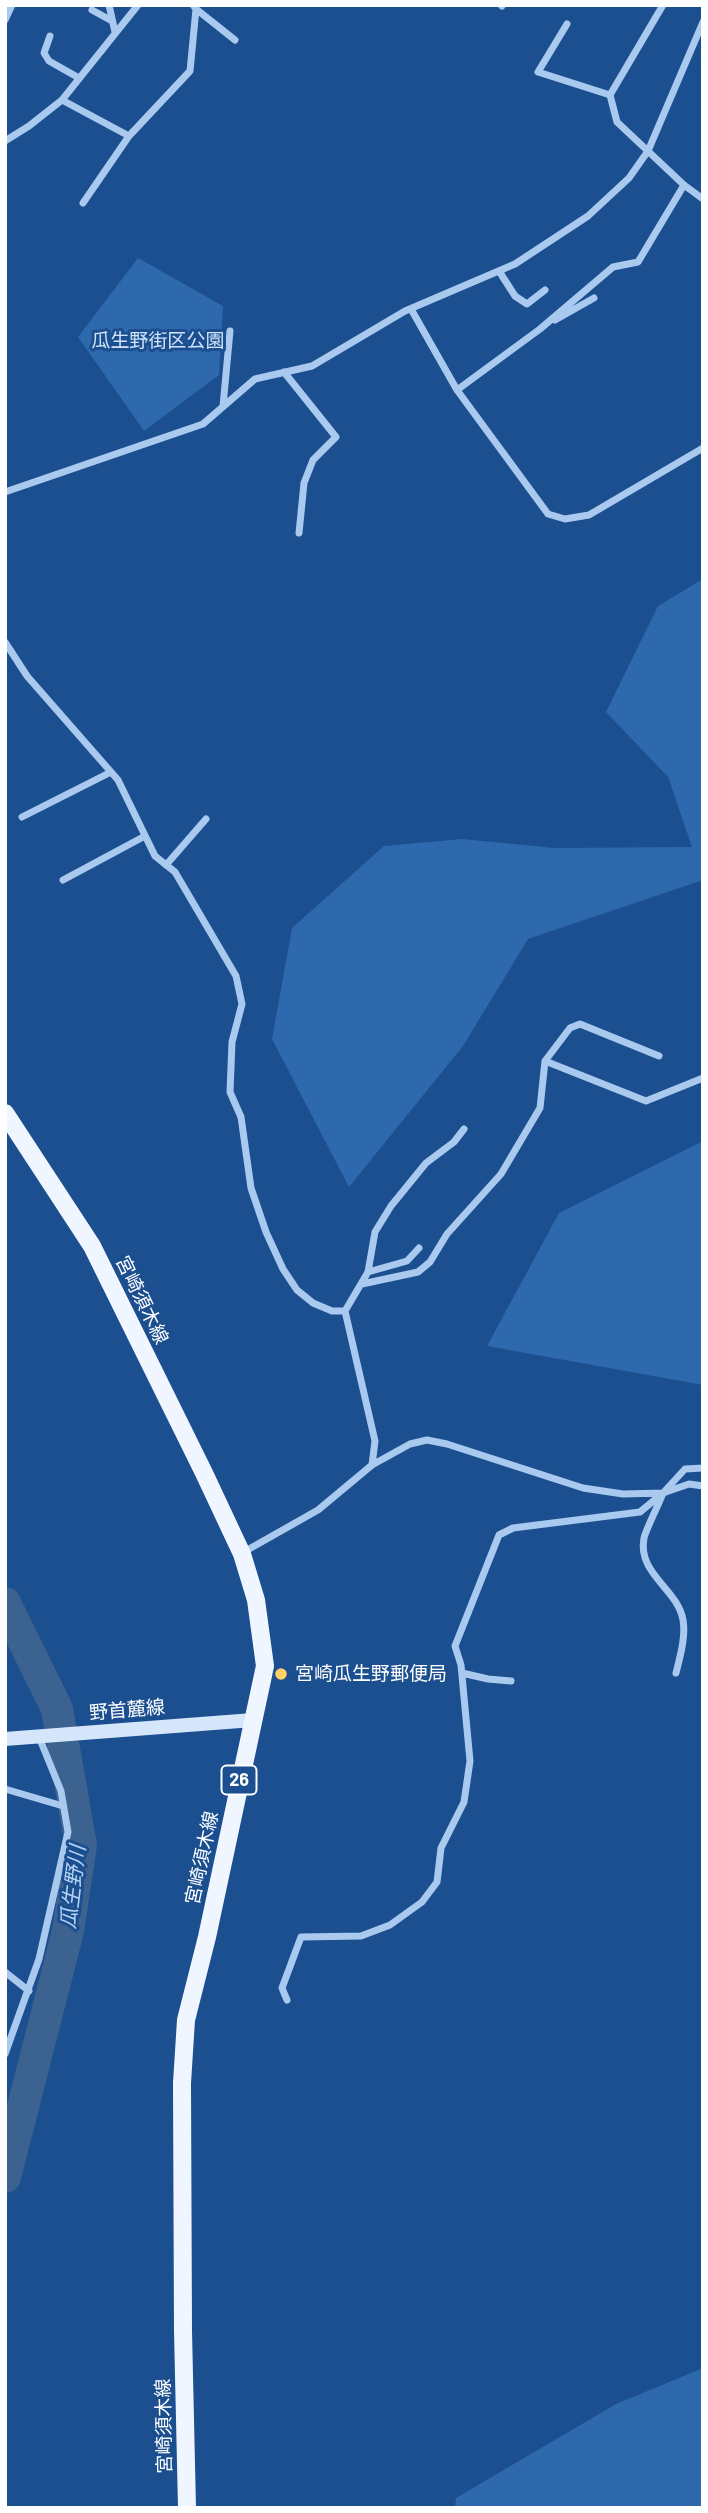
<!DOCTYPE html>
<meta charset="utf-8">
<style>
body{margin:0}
#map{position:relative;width:708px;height:2513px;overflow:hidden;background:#1b4f8f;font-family:Barlow,sans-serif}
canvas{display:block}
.frame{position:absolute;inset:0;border:7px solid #fff;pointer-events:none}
</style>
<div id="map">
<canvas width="708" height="2513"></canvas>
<div class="frame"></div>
</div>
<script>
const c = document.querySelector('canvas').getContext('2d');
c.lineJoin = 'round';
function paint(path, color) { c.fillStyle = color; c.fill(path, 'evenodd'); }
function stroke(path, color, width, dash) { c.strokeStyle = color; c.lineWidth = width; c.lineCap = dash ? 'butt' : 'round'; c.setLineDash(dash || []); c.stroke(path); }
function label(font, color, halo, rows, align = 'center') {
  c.font = font + ' Barlow,"Noto Sans JP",sans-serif'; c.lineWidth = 6; c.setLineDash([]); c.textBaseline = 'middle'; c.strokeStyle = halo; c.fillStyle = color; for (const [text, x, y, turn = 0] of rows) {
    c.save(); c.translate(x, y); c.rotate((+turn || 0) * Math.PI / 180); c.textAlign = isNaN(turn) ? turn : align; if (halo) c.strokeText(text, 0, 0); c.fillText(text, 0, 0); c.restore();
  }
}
paint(new Path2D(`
 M138,258L223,306L219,375L144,431L78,337Z
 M703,579V880L528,939L463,1046L349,1187L272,1039L292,928L384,846L462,839L554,848L692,847L668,777L606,712L658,606Z
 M703,1141V1385L487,1346L559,1213Z
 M703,2368V2508H455L456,2498L616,2404Z`), '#2e69ad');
stroke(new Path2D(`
 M5,1603L57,1709L81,1845L68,1931L5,2177`), '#3c6290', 32);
stroke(new Path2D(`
 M109,5L115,32
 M501,5L502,6
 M663,5L610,95L617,122L684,185L703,199
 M196,9L235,40
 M92,10L112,21
 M5,20L12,5
 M567,24L538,72L610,95
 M50,36L44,53L49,61L79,78
 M62,100L129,136L83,203
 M129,136L190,71L196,9L193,5
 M5,141L29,126L62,100L138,5
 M499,271L515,296L527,304L545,290
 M411,309L457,390L540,329L613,267L638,262L684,185
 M555,320L594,298
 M284,372L336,437L313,460L304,483L299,533
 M457,390L548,514L565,519L589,515L703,448
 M223,406L230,331
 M5,492L203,424L255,379L312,366L405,311L515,264L588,216L629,178L648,151L703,22
 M5,642L27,676L118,780L155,856L175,872L236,976L242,1004L232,1042L230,1092L241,1117L251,1188L266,1232L283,1269L297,1290L313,1303L332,1311H345L375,1441L372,1465
 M22,817L111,772
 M166,865L206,819
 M63,880L145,836
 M545,1061L646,1101L703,1078
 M368,1272L407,1261L419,1248
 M362,1284L418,1272L430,1262L447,1234L501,1174L540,1108L545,1061L570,1028L580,1024L659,1056
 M345,1311L368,1272L375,1232L391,1206L426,1163L454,1142L464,1129
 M663,1493C659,1504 646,1529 644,1538C637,1574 678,1589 683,1620C686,1636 680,1657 676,1673
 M242,1553L318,1510L372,1465L410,1444L427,1440L447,1444L583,1488L623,1494L663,1493L689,1484L703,1486
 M462,1673L488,1679L511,1681
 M5,1789L63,1806
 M5,1972L29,1991
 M287,2000L282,1988L301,1937L361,1936L390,1925L422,1902L437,1882L441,1848L464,1802L470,1761L461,1665L455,1646L499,1535L513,1528L640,1512L663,1493L685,1469L703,1468
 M5,2054L39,1959L68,1832L61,1791L39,1737`), '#a9c9ee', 7);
stroke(new Path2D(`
 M5,1739L253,1720`), '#d6e6fa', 14);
stroke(new Path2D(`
 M5,1113L92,1246L204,1473L242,1554L256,1600L265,1666L207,1937L186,2020L182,2083L183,2331L187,2508`), '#f0f6ff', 18);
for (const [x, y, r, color] of [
 [281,1674,7,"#ffd166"]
]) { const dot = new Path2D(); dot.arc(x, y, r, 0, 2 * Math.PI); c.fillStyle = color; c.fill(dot); stroke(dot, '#1b4f8f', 2.5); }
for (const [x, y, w] of [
 [239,1780,35]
]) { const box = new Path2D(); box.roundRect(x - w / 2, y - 14.5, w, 29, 5); c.fillStyle = '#1b4f8f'; c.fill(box); stroke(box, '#fff', 2); }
label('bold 18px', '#fff', null, [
 ["26",239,1780]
]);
label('19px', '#cfe3fa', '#1b4f8f', [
 ["瓜生野街区公園",158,341]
]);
label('19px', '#fff', '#1b4f8f', [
 ["宮崎須木線",142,1300,64],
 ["野首麓線",127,1710,-5],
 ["宮崎須木線",202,1858,-78],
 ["宮崎須木線",164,2426,-91]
]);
label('19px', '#fff', '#1b4f8f', [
 ["宮崎瓜生野郵便局",295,1674]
], 'left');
label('italic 21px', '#b5d3f5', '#1b4f8f', [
 ["瓜生野川",73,1887,-83]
]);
</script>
